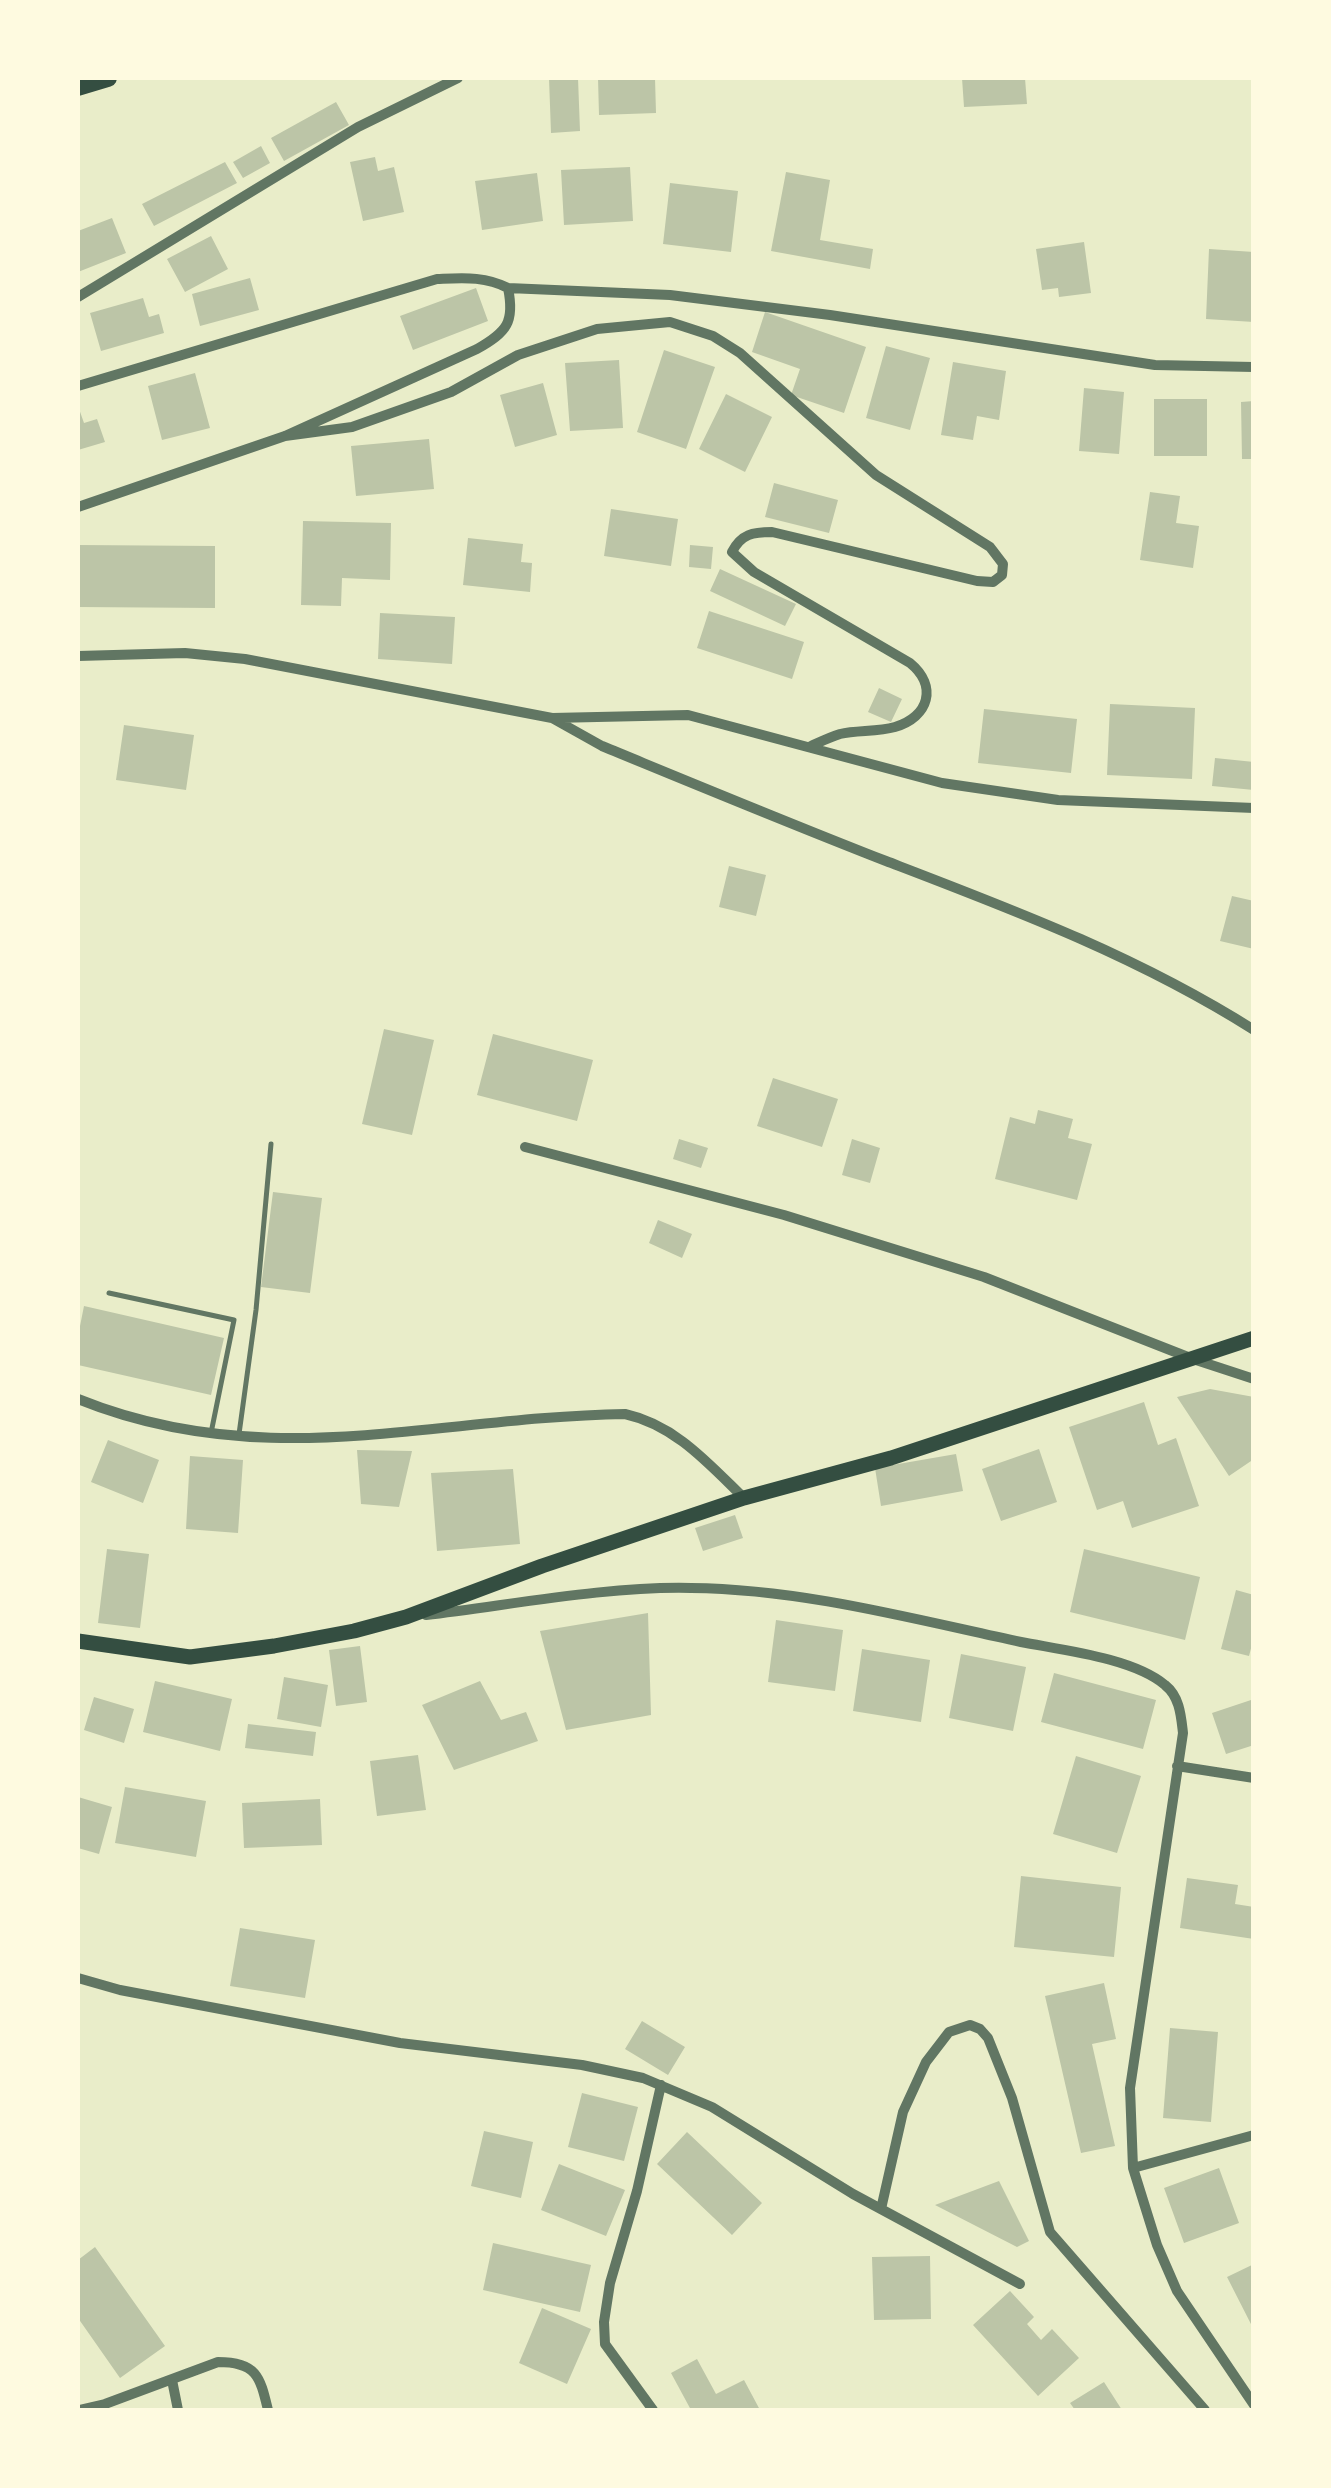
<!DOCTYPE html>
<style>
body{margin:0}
#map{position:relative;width:1331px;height:2488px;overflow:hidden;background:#e9edc9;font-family:"DM Sans",sans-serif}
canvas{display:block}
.frame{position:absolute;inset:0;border:80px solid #fefae0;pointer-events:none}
</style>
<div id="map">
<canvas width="1331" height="2488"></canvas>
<div class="frame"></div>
</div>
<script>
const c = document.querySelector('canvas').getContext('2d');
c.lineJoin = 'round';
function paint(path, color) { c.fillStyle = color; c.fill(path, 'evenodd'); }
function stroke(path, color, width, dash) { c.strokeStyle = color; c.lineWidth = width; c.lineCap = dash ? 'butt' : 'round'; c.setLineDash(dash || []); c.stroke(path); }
paint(new Path2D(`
 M549,78H578L580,131L551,133Z
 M598,78H655L656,113L599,115Z
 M962,78H1025L1027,104L964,107Z
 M336,102L349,125L284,161L271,138Z
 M261,146L270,163L243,178L233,162Z
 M375,157L378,171L394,167L404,212L363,221L350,162Z
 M225,162L237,183L154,226L142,204Z
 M630,167L633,221L564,225L561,170Z
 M786,172L830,180L820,240L873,249L870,269L771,251Z
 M537,173L543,221L482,230L475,181Z
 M670,183L738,191L731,252L663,244Z
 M112,218L126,253L78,272V231Z
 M211,236L228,269L185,292L167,259Z
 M1084,242L1091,293L1059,297L1058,288L1042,290L1036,249Z
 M1209,249L1254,252V322L1206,319Z
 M250,278L259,310L200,326L192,294Z
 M476,288L488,321L413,350L400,316Z
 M143,298L149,317L159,314L164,333L101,351L90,313Z
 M765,312L866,347L844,413L791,395L800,369L752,352Z
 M886,346L930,358L910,430L866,418Z
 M664,350L715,367L686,449L637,432Z
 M619,360L623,428L570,431L565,363Z
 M953,362L1006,371L999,420L977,416L973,440L941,435Z
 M195,373L210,428L162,440L148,386Z
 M543,383L557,435L515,447L500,395Z
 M1084,388L1124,392L1119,454L1079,451Z
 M726,394L772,417L745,472L699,449Z
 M1154,399H1207V456H1154Z
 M1254,401V459H1242L1241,402Z
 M78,406L84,423L97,419L105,442L78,450Z
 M429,439L434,489L356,496L351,446Z
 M774,483L838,500L829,533L765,517Z
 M1150,492L1180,496L1176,523L1199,526L1193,568L1140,560Z
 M611,509L678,519L671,566L604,556Z
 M303,521L391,523L390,580L342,578L341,606L301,605Z
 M468,538L523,544L521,562L532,563L530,592L463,585Z
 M78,545L215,546V608L78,607Z
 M690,545L713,547L711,569L689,567Z
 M720,569L796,604L785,626L710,591Z
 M709,611L804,642L792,679L697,648Z
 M380,613L455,617L452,664L378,659Z
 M879,688L902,699L891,722L868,712Z
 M1110,704L1195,708L1192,779L1107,775Z
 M984,709L1077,719L1071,773L978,763Z
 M124,725L194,735L186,790L116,780Z
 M1215,758L1254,762V790L1212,786Z
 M729,866L766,875L756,916L719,907Z
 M1232,896L1254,901V949L1220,941Z
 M384,1029L434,1040L412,1135L362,1124Z
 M493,1034L593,1060L577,1121L477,1095Z
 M773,1078L838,1099L822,1147L757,1126Z
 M1038,1110L1073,1119L1068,1138L1092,1144L1077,1200L995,1179L1010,1117L1035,1124Z
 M679,1139L708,1148L701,1168L673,1159Z
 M852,1139L880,1148L870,1183L842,1175Z
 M273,1192L322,1198L310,1293L261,1287Z
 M658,1220L692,1234L682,1258L649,1243Z
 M84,1306L224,1338L211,1395L78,1365V1336Z
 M1210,1389L1254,1397V1459L1229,1476L1177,1397Z
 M1144,1402L1158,1445L1176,1438L1199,1506L1132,1528L1123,1501L1097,1510L1069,1427Z
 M108,1440L159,1460L143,1503L91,1482Z
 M1039,1449L1057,1502L1001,1521L982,1469Z
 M357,1450L412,1451L399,1507L361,1504Z
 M956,1454L963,1491L881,1506L875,1468Z
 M190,1456L243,1460L238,1533L186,1529Z
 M513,1469L520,1544L437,1551L431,1473Z
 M735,1515L743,1538L703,1551L695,1528Z
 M107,1549L149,1554L140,1628L98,1623Z
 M1084,1549L1200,1577L1185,1640L1070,1612Z
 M1236,1590L1254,1595V1637L1249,1656L1221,1649Z
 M648,1613L651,1715L566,1730L540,1631Z
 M776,1620L843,1630L835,1691L768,1682Z
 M360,1646L367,1702L336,1706L329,1650Z
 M862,1649L930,1660L921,1722L853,1711Z
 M961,1654L1026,1667L1013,1731L949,1718Z
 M1054,1673L1156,1700L1143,1749L1041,1722Z
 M284,1677L328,1685L321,1727L277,1719Z
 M155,1681L232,1699L220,1751L143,1732Z
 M480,1681L501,1720L526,1712L538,1741L454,1770L422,1705Z
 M94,1697L134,1709L124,1743L84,1730Z
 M1254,1699V1745L1226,1754L1212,1713Z
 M248,1724L316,1732L313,1756L245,1748Z
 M418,1755L426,1810L377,1816L370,1761Z
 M1076,1756L1141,1776L1117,1853L1053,1834Z
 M125,1787L206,1801L196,1857L115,1843Z
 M78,1797L112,1807L99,1854L78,1848Z
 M320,1799L322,1845L244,1848L242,1803Z
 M1021,1876L1121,1887L1114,1957L1014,1947Z
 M1187,1878L1238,1885L1235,1904L1254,1907V1939L1180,1928Z
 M240,1928L315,1940L305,1998L230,1986Z
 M1104,1983L1116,2039L1092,2044L1115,2146L1081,2153L1045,1996Z
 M642,2021L685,2047L668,2075L625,2049Z
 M1170,2028L1218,2032L1211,2122L1163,2118Z
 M582,2093L638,2107L624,2161L568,2147Z
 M484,2131L533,2142L521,2198L471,2186Z
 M687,2132L762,2203L732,2235L657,2164Z
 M559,2164L625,2190L606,2236L541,2210Z
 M1219,2168L1239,2223L1184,2243L1164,2188Z
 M999,2181L1029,2241L1017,2247L935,2205Z
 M493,2243L591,2265L580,2312L483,2290Z
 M95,2247L165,2346L120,2378L78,2318V2260Z
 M930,2256L931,2319L874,2320L872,2257Z
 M1254,2264V2330L1227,2277Z
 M1010,2291L1034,2317L1027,2324L1041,2340L1052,2329L1079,2358L1038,2396L973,2325Z
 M542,2308L591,2329L567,2384L519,2363Z
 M697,2359L716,2394L744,2380L760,2410H691L671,2373Z
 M1104,2382L1122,2410H1075L1070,2403Z`), '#bcc5a7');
stroke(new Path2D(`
 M109,1293L234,1320L211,1433
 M239,1434L256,1310L271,1144`), '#617663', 5);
stroke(new Path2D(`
 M508,288L670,295L830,315L1155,365L1254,367
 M78,297L358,127L458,78
 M78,386L437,279C463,278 485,276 508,288C515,322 507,332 477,349L285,436L78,507
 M285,436L352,427L451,392L518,355L597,329L670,322L713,336L740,353L876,475L990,547L1003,564L1002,575L993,582L977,581L772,532C753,532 741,534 732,552L754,572L910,663C938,686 929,717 895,727C877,732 857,730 840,734C830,737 820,742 811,746
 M78,656L185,653L245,659L552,718L688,715L942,783L1058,800L1254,808
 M552,718L602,746C697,785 791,824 886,861C1014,910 1137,956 1254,1030
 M525,1147L784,1215L984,1277L1193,1359L1254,1379
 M78,1399C266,1475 434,1417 625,1414C675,1425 708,1463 744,1498
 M426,1615C511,1605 607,1586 691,1588C802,1589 913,1619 1021,1642C1062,1650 1133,1658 1165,1685C1180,1697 1181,1716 1183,1733L1130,2088L1133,2168L1254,2135
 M1177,1766L1254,1778
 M78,1978L120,1990L400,2043L582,2065L643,2078L712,2107L853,2194L1020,2284
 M1133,2168L1157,2245L1177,2291L1254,2405
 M881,2209L903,2112L926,2062L949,2032L970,2025L980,2029L988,2038L1012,2098L1050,2232L1205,2410
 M172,2380L178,2410
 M79,2410L105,2404L218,2362C257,2362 260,2377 268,2410
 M653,2410L605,2344L604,2322L610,2283L637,2191L661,2085`), '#617663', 10);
stroke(new Path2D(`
 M78,1641L190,1657L274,1646L354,1631L406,1617L542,1566L744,1498L891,1458L1254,1338`), '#344e41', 15);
stroke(new Path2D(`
 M78,87L108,78`), '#344e41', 18);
</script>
